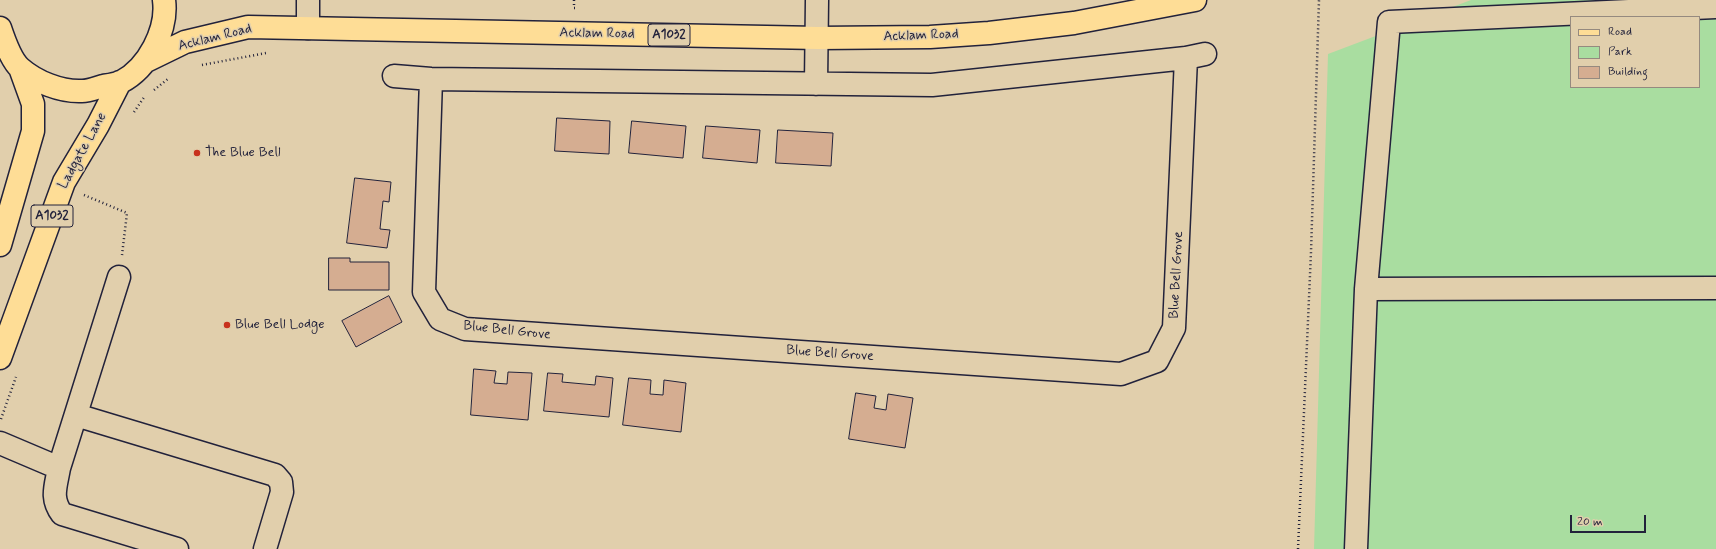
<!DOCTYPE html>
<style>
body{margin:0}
#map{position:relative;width:1716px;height:549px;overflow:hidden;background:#e1cfac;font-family:Mynerve,sans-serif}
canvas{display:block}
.legend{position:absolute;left:1570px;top:16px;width:130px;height:72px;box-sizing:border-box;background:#e1cfac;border:1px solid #958a7f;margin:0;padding:5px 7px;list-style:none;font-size:12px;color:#22223b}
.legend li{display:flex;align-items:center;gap:8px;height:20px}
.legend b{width:20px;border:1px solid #958a7f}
.scale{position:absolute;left:1570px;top:515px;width:76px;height:18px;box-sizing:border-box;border:2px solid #22223b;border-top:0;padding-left:5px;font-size:12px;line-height:14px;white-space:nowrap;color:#22223b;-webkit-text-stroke:3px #e1cfac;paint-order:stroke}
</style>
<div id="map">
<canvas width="1716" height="549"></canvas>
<ul class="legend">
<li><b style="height:5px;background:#fedd96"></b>Road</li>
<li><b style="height:11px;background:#a9dda0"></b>Park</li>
<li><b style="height:11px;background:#d5ad91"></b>Building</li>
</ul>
<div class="scale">20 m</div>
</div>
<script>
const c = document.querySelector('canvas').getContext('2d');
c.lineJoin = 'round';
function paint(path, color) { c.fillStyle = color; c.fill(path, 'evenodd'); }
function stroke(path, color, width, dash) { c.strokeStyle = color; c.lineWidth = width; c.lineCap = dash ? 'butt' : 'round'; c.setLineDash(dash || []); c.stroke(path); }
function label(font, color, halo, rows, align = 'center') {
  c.font = font + ' Mynerve,sans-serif'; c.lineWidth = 3; c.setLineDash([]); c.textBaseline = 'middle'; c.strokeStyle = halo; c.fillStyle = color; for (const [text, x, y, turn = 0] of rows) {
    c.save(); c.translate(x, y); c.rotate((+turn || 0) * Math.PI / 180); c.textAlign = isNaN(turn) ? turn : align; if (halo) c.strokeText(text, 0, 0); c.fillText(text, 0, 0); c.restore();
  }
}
paint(new Path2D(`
 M1471,0H1716V549H1314L1328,54ZM1571,17H1699V87H1571Z`), '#a9dda0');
const building = new Path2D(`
 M557,118L610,121L609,154L555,151Z
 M632,121L686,126L683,158L629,153Z
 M706,126L760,130L757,163L703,158Z
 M778,130L833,133L831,166L776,163Z
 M355,178L391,182L389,202L383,201L380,229L390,230L387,248L347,243Z
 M329,258H350V262H389V290H329Z
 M389,296L402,322L356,347L342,321Z
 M474,369L496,371L494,383L507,384L508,372L532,373L528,420L471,415Z
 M548,373L563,374L562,382L595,385L596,376L613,378L609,417L544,411Z
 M629,378L651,380L650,394L663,395L664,380L686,383L681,432L623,425Z
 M856,393L876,396L874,408L886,410L888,394L913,398L905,448L849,439Z`);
paint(building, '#d5ad91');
stroke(building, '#22223b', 1);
const minor = new Path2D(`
 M308,28V0
 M394,76L431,79L932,85L1186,58L1205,54
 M431,79L424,292L440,319L465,329L1121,374L1157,361L1174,328L1186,58
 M816,84L817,0
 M1366,289L1716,288
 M76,415L275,475L281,482L282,492L265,549
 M0,443L59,468L119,277
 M59,468C56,486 50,498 62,514L177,549
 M1356,549L1366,289L1389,22L1716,7`);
const major = new Path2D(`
 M0,28C4,40 11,60 20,68C36,82 61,92 82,91C89,91 96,88 103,86C109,85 116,84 121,82C148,68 168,30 164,0
 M146,61L185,42L248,27L818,38L930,37L989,33L1074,23L1195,0
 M0,245L33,131V104L20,68
 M0,358L64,182L98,125L120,82`);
stroke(minor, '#22223b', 25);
stroke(major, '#22223b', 25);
stroke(new Path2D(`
 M574,0V8H575
 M202,65L266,53
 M154,90L169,78
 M134,112L145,96
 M84,195L127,213L122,255
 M1,419L16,377
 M1298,549L1311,252L1319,0`), '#22223b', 2.5, [1, 3]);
stroke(minor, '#e1cfac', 22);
stroke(major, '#fedd96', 22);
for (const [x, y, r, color] of [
 [197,153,4,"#c8321e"],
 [227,325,4,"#c8321e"]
]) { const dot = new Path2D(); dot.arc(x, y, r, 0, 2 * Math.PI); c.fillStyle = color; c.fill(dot); stroke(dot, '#e1cfac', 1.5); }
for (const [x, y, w] of [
 [669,35,42],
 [52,216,42]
]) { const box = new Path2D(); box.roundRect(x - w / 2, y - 11, w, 22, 3); c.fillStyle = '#e1cfac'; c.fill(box); stroke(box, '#22223b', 1); }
label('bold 13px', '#22223b', null, [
 ["A1032",669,35],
 ["A1032",52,216]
]);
label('14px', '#22223b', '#e1cfac', [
 ["Acklam Road",597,34,1],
 ["Acklam Road",921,36,-2],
 ["Acklam Road",215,38,-14],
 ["Ladgate Lane",83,151,-61],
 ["Blue Bell Grove",1177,275,-87],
 ["Blue Bell Grove",507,331,6],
 ["Blue Bell Grove",830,354,4]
]);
label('14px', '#22223b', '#e1cfac', [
 ["The Blue Bell",205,153],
 ["Blue Bell Lodge",235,325]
], 'left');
</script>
